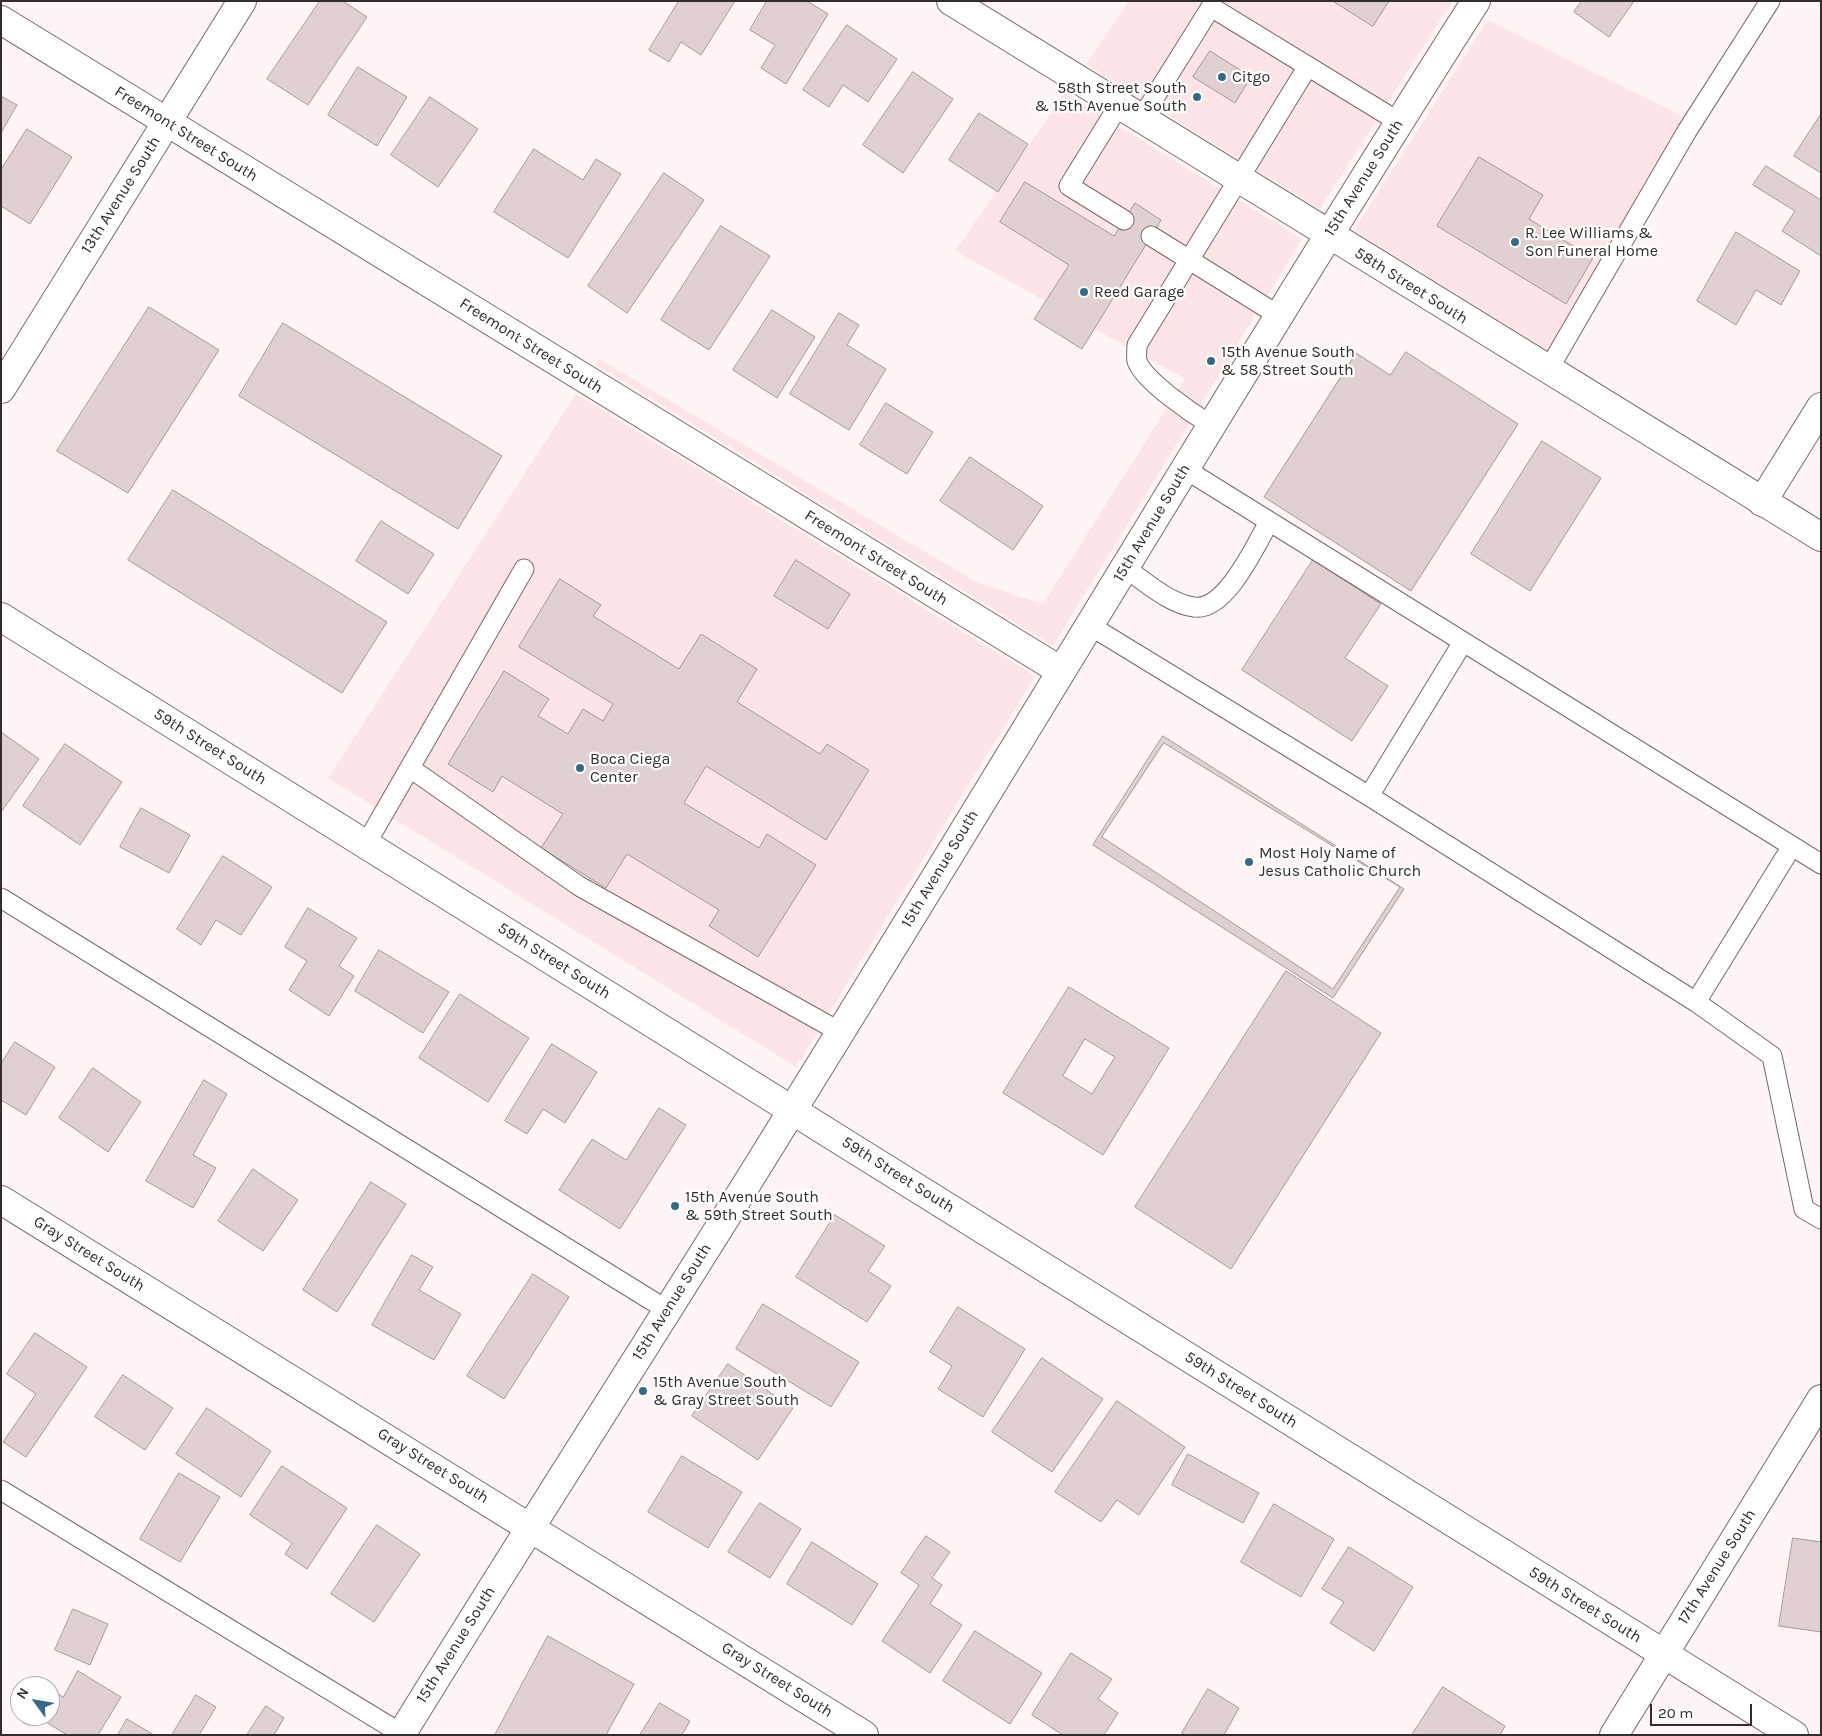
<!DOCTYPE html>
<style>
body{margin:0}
#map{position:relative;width:1822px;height:1736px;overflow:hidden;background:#fff5f6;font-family:Karla,sans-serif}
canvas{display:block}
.frame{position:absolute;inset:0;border:2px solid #332d2d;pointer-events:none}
.north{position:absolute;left:10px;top:1676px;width:50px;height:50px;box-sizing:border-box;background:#fff;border:1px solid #adabab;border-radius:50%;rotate:302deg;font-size:14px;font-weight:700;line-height:20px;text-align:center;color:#332d2d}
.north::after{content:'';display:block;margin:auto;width:18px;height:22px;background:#366986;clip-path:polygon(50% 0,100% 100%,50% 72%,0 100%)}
.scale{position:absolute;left:1650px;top:1704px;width:102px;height:22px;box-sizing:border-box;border:2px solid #332d2d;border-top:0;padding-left:6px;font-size:15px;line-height:18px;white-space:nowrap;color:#332d2d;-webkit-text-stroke:4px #fff;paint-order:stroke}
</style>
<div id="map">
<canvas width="1822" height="1736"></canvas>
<div class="frame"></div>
<div class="north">N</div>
<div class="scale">20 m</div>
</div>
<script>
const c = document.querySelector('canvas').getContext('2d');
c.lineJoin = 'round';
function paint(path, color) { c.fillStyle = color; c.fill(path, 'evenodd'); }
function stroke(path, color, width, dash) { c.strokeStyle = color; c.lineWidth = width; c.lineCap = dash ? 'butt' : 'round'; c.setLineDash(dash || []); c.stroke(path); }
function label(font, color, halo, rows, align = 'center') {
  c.font = font + ' Karla,sans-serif'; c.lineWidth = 4.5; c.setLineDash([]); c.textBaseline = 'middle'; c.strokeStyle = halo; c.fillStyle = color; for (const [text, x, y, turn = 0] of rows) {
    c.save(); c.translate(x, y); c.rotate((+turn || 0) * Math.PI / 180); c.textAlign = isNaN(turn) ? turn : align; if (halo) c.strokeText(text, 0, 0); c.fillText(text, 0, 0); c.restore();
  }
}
paint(new Path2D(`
 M1129,1H1451L1452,2L1320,209L1086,64Z
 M1488,20L1698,124L1565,361L1354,230Z
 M1065,93L1302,239L1053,646L595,364L599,359L978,583L1043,604L1185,379L955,251Z
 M576,394L1035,676L796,1067L328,778Z`), '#fde4e6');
const building = new Path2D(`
 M320,1H343L367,17L308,105L267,79Z
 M679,1H735L701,55L681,42L669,62L649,50Z
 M767,1H807L828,14L786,84L761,68L775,45L750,30Z
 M1333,1H1389L1373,26Z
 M1582,1H1634L1609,37L1574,12Z
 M847,25L897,59L868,102L843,85L829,107L803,90Z
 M1210,51L1251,77L1235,103L1193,77Z
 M358,67L407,97L377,146L328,115Z
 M913,72L953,99L903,173L863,145Z
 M1,96L17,105L1,133Z
 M430,97L478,129L438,187L391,155Z
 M979,113L1028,144L998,192L949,160Z
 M1821,114V173L1794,156Z
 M27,129L72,157L30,224L1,206V170Z
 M534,149L583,180L596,159L621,174L568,258L494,212Z
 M1479,157L1543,195L1529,219L1593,258L1566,304L1437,226Z
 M1766,166L1821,200V256L1782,231L1795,211L1753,185Z
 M664,173L704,200L627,313L588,286Z
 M1025,182L1114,236L1135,203L1161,220L1082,349L1034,319L1069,265L1000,222Z
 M721,226L770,256L709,350L661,320Z
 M1736,232L1800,271L1781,305L1756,290L1736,325L1697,301Z
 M149,307L219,350L128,493L57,451Z
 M772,310L815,337L777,398L733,370Z
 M839,313L859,325L847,345L886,369L849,430L790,394Z
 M283,323L502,456L458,529L239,396Z
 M1406,352L1518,424L1411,591L1264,497L1356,353L1390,375Z
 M886,403L933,432L907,474L860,445Z
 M1542,441L1601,478L1530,591L1471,554Z
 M970,457L1043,506L1013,550L940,501Z
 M173,490L387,622L342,693L128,560Z
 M381,521L434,554L408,594L356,561Z
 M796,560L850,594L828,629L774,596Z
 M1313,560L1381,604L1345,658L1388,686L1352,741L1242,670Z
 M560,579L601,605L593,616L679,669L701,634L757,669L737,702L820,754L827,744L869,770L826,840L706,766L684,803L759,848L767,834L816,865L758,957L709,926L719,910L627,854L606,888L541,848L563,814L502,776L493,792L448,764L504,671L549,699L538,716L568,734L583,709L603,721L613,704L519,647Z
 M1,732L39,759L1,812Z
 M1163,736L1404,889L1333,998L1093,845Z
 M1164,743L1400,887L1333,989L1102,837Z
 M65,744L122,782L80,845L23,806Z
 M141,808L190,835L169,873L120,847Z
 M223,856L272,887L241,935L216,920L201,945L177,929Z
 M308,908L357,938L339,966L354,976L329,1016L289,990L307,961L285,947Z
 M379,950L449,992L423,1033L355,991Z
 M1286,971L1381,1033L1231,1269L1135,1207Z
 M1069,987L1169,1048L1103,1155L1003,1093ZM1085,1039L1115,1057L1092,1094L1063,1076Z
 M460,994L529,1038L488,1102L419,1058Z
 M15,1042L55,1067L26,1115L1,1100V1064Z
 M552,1044L597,1072L565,1123L543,1109L527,1134L505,1121Z
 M93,1068L141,1102L108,1152L59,1118Z
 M204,1080L227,1094L193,1155L216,1168L193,1208L146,1181Z
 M659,1108L686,1125L620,1229L559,1190L592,1139L626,1160Z
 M253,1169L298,1200L263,1251L218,1221Z
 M371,1182L406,1204L337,1312L303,1290Z
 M835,1215L885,1246L868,1271L891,1286L867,1322L796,1277Z
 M412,1255L433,1267L419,1290L461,1314L434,1360L372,1325Z
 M533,1274L569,1297L504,1399L467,1376Z
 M763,1304L859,1362L831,1407L736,1349Z
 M958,1307L1025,1349L983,1417L938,1389L952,1366L930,1352Z
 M35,1333L87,1367L26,1457L3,1442L36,1394L7,1374Z
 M1042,1358L1103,1399L1052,1472L992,1432Z
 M728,1364L793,1408L758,1460L692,1416Z
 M123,1375L173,1408L145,1450L95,1417Z
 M1117,1401L1185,1447L1139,1515L1117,1500L1101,1522L1055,1492Z
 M207,1408L271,1451L241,1497L176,1454Z
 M1188,1454L1259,1493L1243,1523L1172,1485Z
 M682,1456L742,1492L708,1548L648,1512Z
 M282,1466L347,1508L307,1569L285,1554L292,1543L250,1515Z
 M179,1473L220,1497L180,1562L140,1539Z
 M760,1503L801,1529L770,1578L728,1552Z
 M1274,1504L1334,1539L1301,1597L1241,1562Z
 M377,1525L420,1554L374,1622L331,1594Z
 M926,1536L950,1552L932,1578L942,1585L930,1604L962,1625L930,1673L882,1641L919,1585L901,1573Z
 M1793,1538L1821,1542V1632L1779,1626Z
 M812,1542L878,1584L852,1625L787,1584Z
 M1349,1547L1413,1587L1374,1651L1330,1623L1344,1602L1322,1589Z
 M73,1609L108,1624L90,1665L55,1650Z
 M975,1631L1042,1673L1010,1724L943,1681Z
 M548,1636L634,1684L606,1735H495Z
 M1071,1653L1112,1679L1098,1699L1118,1713L1104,1735H1063L1032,1715Z
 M78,1671L121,1697L98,1735H67L36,1716H50V1689L63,1697Z
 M1443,1687L1505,1726L1500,1735H1412Z
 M1208,1689L1239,1708L1224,1735H1185L1182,1733Z
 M196,1695L216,1707L199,1735H172Z
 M660,1703L690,1721L682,1735H640Z
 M266,1706L284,1718L274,1735H247Z
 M127,1719L154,1735H118Z`);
paint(building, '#e0d0d2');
stroke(building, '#a79899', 1);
const lane = new Path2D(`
 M1119,105L1069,186L1124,220
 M1141,119L1211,7L1399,122
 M1151,236L1278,315
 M1548,370L1687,131L1770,1
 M1211,425C1193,414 1144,381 1137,361C1136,356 1137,350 1137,345L1308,66
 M1125,568C1145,581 1169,604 1194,607C1226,612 1256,544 1269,522
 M1089,625L1369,796L1696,1002L1792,846L1185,469
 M410,768L579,886L840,1032
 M1369,796L1463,642
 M366,844L524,569
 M1792,846L1821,864
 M1,898L667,1310
 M1696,1002L1772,1056L1804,1209L1821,1219
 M1,1490L402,1734`);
const street = new Path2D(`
 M1,20L1061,671
 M1,389L242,1
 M1762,502L1821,407
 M1,617L1794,1735
 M1,1200L864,1735
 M1614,1735L1821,1399`);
const secondary = new Path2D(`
 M951,1L1821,537
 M401,1735C530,1525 664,1319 793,1109C1022,740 1243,367 1476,1`);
stroke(lane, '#77696a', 21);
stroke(street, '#77696a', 30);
stroke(secondary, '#77696a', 30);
stroke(lane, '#fff', 19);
stroke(street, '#fff', 28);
stroke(secondary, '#fff', 28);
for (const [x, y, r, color] of [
 [1222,77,5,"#366986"],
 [1197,97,5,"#366986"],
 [1515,242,5,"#366986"],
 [1084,292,5,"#366986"],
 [1211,361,5,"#366986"],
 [580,768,5,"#366986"],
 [1249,862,5,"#366986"],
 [675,1206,5,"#366986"],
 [643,1391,5,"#366986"]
]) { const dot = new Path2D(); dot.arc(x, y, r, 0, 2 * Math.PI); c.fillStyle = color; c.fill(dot); stroke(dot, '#fff', 2); }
label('16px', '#332d2d', '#fff', [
 ["Citgo",1232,77],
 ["58th Street South",1187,88,"right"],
 ["& 15th Avenue South",1187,106,"right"],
 ["R. Lee Williams &",1525,233],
 ["Son Funeral Home",1525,251],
 ["Reed Garage",1094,292],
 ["15th Avenue South",1221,352],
 ["& 58 Street South",1221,370],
 ["Boca Ciega",590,759],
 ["Center",590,777],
 ["Most Holy Name of",1259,853],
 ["Jesus Catholic Church",1259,871],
 ["15th Avenue South",685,1197],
 ["& 59th Street South",685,1215],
 ["15th Avenue South",653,1382],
 ["& Gray Street South",653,1400]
], 'left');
label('16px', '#332d2d', '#fff', [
 ["Freemont Street South",186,134,32],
 ["15th Avenue South",1364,178,-58],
 ["13th Avenue South",121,195,-58],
 ["58th Street South",1411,286,32],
 ["Freemont Street South",531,346,32],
 ["15th Avenue South",1152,523,-59],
 ["Freemont Street South",876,558,32],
 ["59th Street South",210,747,32],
 ["15th Avenue South",940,869,-59],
 ["59th Street South",554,961,32],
 ["59th Street South",898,1175,32],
 ["Gray Street South",89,1254,32],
 ["15th Avenue South",672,1302,-58],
 ["59th Street South",1241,1390,32],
 ["Gray Street South",433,1466,32],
 ["17th Avenue South",1717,1567,-58],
 ["59th Street South",1585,1605,32],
 ["15th Avenue South",456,1645,-58],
 ["Gray Street South",777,1680,32]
]);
</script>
